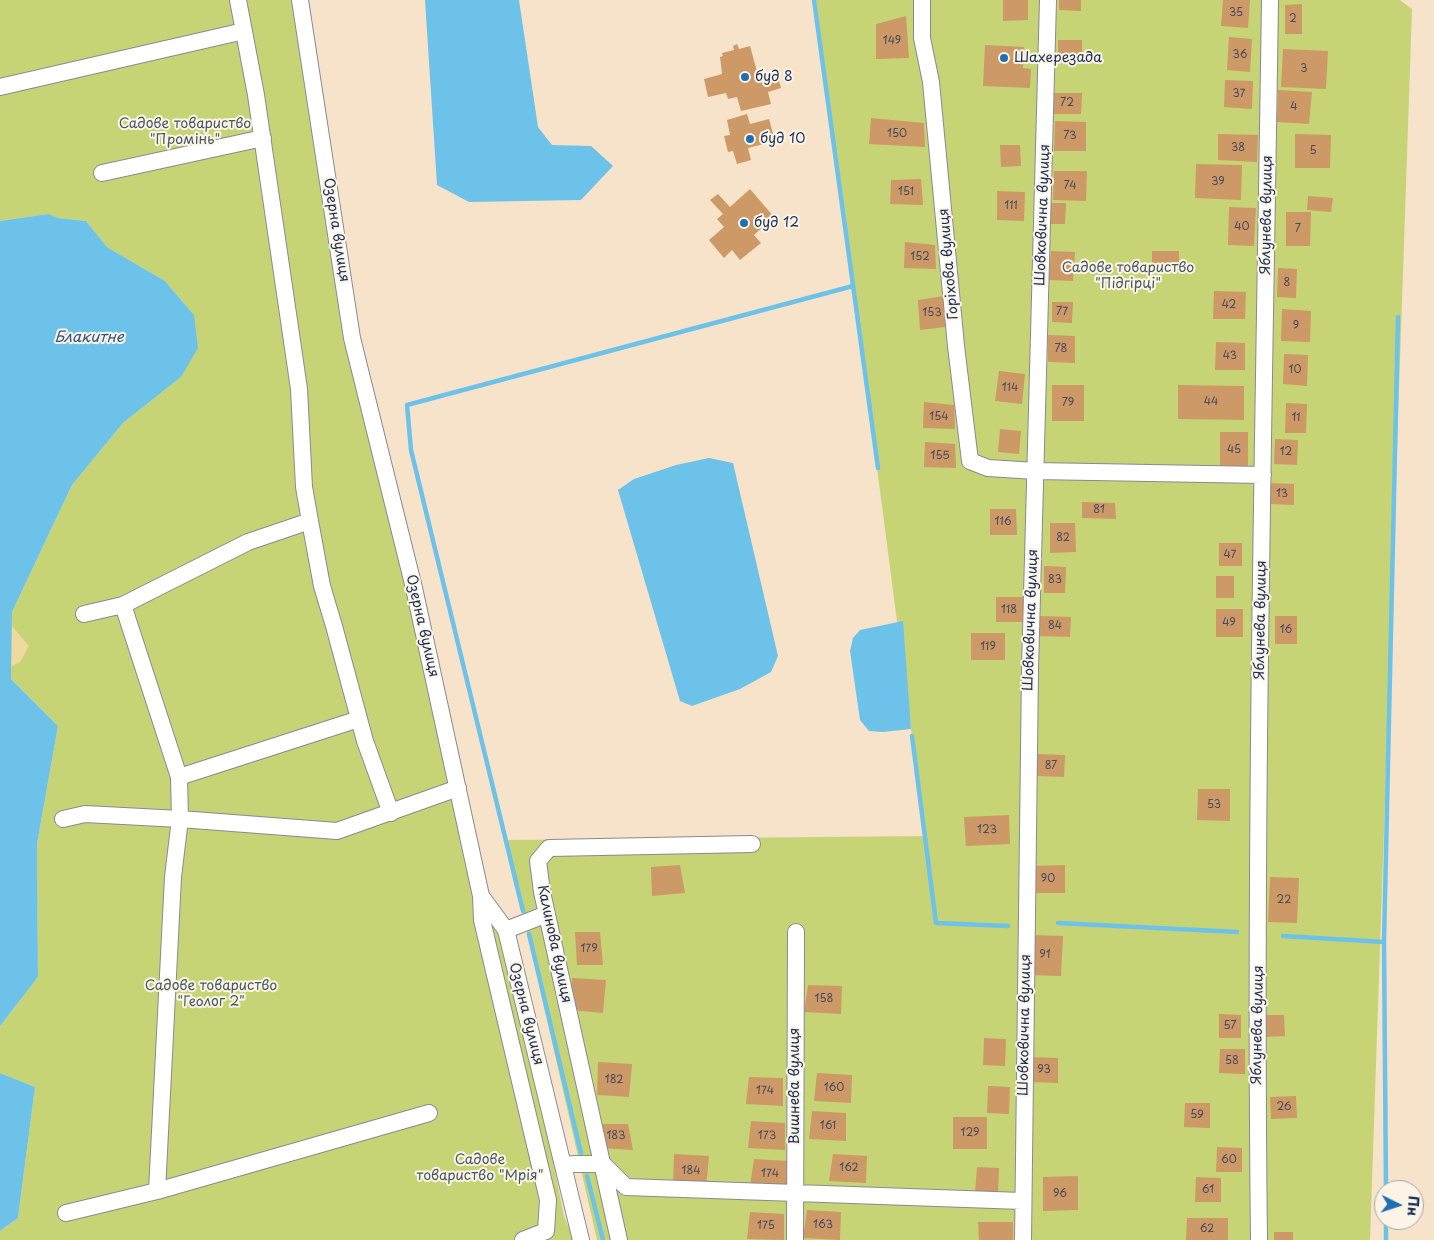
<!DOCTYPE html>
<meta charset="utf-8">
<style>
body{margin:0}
#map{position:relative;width:1434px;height:1240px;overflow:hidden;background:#f7e3c9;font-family:"Playpen Sans",sans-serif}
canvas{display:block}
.north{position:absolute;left:1374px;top:1180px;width:50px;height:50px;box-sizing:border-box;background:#fcf5e5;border:1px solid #a2a6af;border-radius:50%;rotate:94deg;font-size:14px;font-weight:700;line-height:20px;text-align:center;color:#1b2f5e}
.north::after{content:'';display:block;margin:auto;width:18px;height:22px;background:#1f6fb2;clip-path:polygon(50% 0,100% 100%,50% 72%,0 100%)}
</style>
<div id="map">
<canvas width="1434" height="1240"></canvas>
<div class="north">Пн</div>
</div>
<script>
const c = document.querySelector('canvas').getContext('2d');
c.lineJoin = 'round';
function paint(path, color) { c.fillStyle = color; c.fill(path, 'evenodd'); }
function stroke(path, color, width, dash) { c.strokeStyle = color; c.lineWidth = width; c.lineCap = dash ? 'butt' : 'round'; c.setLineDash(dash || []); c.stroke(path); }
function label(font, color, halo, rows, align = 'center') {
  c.font = font + ' "Playpen Sans",sans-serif'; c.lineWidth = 4; c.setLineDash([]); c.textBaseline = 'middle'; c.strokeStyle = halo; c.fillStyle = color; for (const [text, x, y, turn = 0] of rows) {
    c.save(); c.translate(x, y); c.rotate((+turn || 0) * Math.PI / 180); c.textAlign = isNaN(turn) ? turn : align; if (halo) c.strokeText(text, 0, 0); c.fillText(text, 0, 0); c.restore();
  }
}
paint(new Path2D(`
 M0,0H300L352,338L481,896L506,930L564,1216L574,1240H0V1231L18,1218L35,1087L0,1073V1026L38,977L37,844L58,726L11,679L12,612L72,485L123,423L181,377L194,315L165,281L107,247L86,221L57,218L48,214L0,221Z
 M816,0H1400L1412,9L1370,1240H597L506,840L925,836Z`), '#c7d475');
paint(new Path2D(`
 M12,626L29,646L20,662L6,669Z`), '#eeda9e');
paint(new Path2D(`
 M425,0H519L538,127L552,145L591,146L613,166L581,200L469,202L437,185Z
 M48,214L58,218L86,221L107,247L165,281L194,315L198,348L181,377L123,423L72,485L12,612L11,679L58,726L37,844L38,977L0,1026V221Z
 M709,458L733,463L778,656L771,672L740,689L692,706L680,701L618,490L634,479L676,465Z
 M903,621L911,729L883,732L869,731L860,720L850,651L853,638L860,630Z
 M0,1073L35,1087L18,1218L0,1231Z`), '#6dc2e9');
stroke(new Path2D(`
 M814,0L878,468
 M912,736L936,923L1008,926
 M523,911L411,450L407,405L853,286
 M1058,923L1237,932
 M529,934L581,1153
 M1283,936L1384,942
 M587,1176L603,1240
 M1386,1190L1384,942L1398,317
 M1386,1220V1240`), '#6dc2e9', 4.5);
paint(new Path2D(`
 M1003,0H1028V20L1003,21Z
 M1059,0H1081V11L1059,10Z
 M1223,0H1250L1248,28L1221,26Z
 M1302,4V34H1285V5Z
 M906,16L909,58L876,59V24Z
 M1229,37L1252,39L1250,72L1227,70Z
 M1058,40H1082V63H1058Z
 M737,44L739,49L750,46L758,75L776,70L781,88L768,92L771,104L741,111L737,97L728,99L726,93L708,97L704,79L722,74L720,57L723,56L722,53L734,50L733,46Z
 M985,45L1024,47L1023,68L1031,69L1030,88L983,86Z
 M1283,49L1328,51L1326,89L1281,87Z
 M1225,80L1253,81L1252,109L1224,107Z
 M1278,90L1312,92L1309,124L1277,122Z
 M1052,93H1082L1081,114H1052Z
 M747,114L750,124L769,119L775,141L748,148L751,160L737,164L733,151L728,152L724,136L730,135L727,120Z
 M871,118L924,123L925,147L869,144Z
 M1055,121L1086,122V151H1054Z
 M1218,134L1258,135L1257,162L1218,160Z
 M1295,134L1331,135L1330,168H1295Z
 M1000,145H1020L1021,166L1001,167Z
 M1196,164L1242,165L1241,200L1195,198Z
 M1054,171H1087L1086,201L1053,200Z
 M921,179L923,205L890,204L891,180Z
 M750,189L774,217L754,235L761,243L740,260L732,250L724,258L709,240L724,227L717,219L723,214L710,200L718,194L730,207Z
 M997,191L1025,192L1024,221L997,220Z
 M1308,196L1333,198L1331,212L1307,210Z
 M1046,203H1066L1065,224H1045Z
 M1229,207L1256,208L1254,246L1228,245Z
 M1286,212H1311L1310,246H1286Z
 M905,242L935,245L936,269L904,268Z
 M1051,251L1075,252L1073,281L1049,280Z
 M1152,251H1179V263H1152Z
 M1278,268L1297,269L1296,298L1277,297Z
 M1214,291L1246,292L1245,319H1213Z
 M944,296L945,327L920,330L918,300Z
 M1052,302H1073L1072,323L1052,322Z
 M1282,309L1311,311L1310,342L1281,341Z
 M1048,335L1075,336V363L1048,362Z
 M1216,342L1245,343V370H1215Z
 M1284,354L1308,355L1307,386L1283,384Z
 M999,371L1025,374L1022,404L995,401Z
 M1052,385H1084V421H1052Z
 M1178,385L1244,386V420L1178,419Z
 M924,402L954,405L955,429L923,428Z
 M1286,403L1307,404L1306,433H1285Z
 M1000,429L1021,431L1019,454L998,452Z
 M1220,432H1248V468H1220Z
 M1275,439L1298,440L1297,465L1274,464Z
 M925,442L955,444L956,468L924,467Z
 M1269,483L1294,484V505L1270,504Z
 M1082,502L1115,503L1116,519L1082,518Z
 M990,509H1016L1017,535H990Z
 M1050,523H1075L1076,552L1050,553Z
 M1219,543H1242V566H1219Z
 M1044,566L1066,567L1065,593H1044Z
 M1216,576H1234V598H1216Z
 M996,597H1023V622H996Z
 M1216,609H1243V637H1216Z
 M1040,616L1071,617L1070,637L1040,636Z
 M1275,616H1297V644H1275Z
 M971,633H1005V660H971Z
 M1037,754L1065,755L1064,777L1037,776Z
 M1198,789H1230V821L1197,820Z
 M1009,815L1010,844L966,846L964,817Z
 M680,865L685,893L652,896L651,867Z
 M1065,865V893H1031L1030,866Z
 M1270,877L1299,878L1297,923L1268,922Z
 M575,932H600L603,965H577Z
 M1030,935L1063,936L1061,976L1028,975Z
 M572,978L606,980L603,1013L571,1010Z
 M808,985L842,986L841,1014L804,1012Z
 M1219,1014L1241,1015V1038H1219Z
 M1264,1015H1284L1285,1036L1264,1037Z
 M984,1038L1006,1039L1005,1066L983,1065Z
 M1220,1049H1245V1074L1219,1073Z
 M1030,1057L1058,1058V1083L1029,1082Z
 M598,1062L632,1064L629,1097L597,1095Z
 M817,1073L852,1075L851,1103L814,1101Z
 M749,1077L783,1078V1106L746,1104Z
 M988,1086L1010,1087L1009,1114L987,1113Z
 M1296,1096L1297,1118L1271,1119L1270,1097Z
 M1185,1103H1210V1128L1184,1127Z
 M812,1111L846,1113V1141L809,1139Z
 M953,1117H987V1149H953Z
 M751,1121L785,1123V1150L748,1148Z
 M601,1124H628L633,1150L601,1148Z
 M1217,1147L1242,1148V1172H1216Z
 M674,1154L709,1156L706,1188L673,1186Z
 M833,1154L867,1156L866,1183L829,1181Z
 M754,1159L788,1161L787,1188L750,1186Z
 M977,1167L999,1168L998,1194L975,1193Z
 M1078,1176V1210L1043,1211V1177Z
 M1196,1177L1221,1178V1202H1195Z
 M807,1210L841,1212L840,1240L803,1238Z
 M750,1212L784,1214V1240L747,1239Z
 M1187,1218H1228V1240H1186Z
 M978,1222H1013V1240H979Z
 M1274,1232H1293V1240H1274Z`), '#cd9966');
const minor = new Path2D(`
 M238,0L256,95L299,389L304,487L310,521L322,586L334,626L365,741L391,813
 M300,0L352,338L414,588L481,896L506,930L581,1240
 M922,0V38L931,82L956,346L970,461L988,468L1036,471L1263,475
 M0,87L244,31
 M102,173L263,138
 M123,605L179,777L180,819L173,877L157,1191
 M84,614L123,605L248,542L310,521
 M179,777L359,719
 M63,819L85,814L180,819L337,831L458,788
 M481,896L482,920L548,1200L546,1231L523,1240
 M506,930L547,914
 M564,1165L575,1164H603L626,1187L1022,1201
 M66,1213L157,1191L429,1113
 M619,1240L542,892L538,861L549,848L752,844
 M795,1240L796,932
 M1023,1240L1030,669L1048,0
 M1259,1240C1254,827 1264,413 1270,0`);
stroke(minor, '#898994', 18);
stroke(minor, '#fff', 16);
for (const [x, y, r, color] of [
 [1004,58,5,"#1f6fb2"],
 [745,77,5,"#1f6fb2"],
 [750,139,5,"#1f6fb2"],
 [744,223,5,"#1f6fb2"]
]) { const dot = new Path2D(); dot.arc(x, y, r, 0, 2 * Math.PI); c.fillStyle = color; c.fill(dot); stroke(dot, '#fcf5e5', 2); }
label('11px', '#484a60', null, [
 ["35",1236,13],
 ["2",1293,19],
 ["149",892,41],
 ["36",1240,55],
 ["3",1304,69],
 ["37",1239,94],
 ["72",1067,103],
 ["4",1294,107],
 ["150",897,134],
 ["73",1070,136],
 ["38",1238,148],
 ["5",1313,151],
 ["39",1218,182],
 ["74",1070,186],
 ["151",906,192],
 ["111",1011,206],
 ["40",1242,227],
 ["7",1298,229],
 ["152",920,257],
 ["8",1287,283],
 ["42",1229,305],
 ["77",1062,312],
 ["153",932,313],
 ["9",1296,326],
 ["78",1061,349],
 ["43",1230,356],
 ["10",1295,370],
 ["114",1010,388],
 ["44",1211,402],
 ["79",1068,403],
 ["154",939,417],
 ["11",1296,418],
 ["45",1234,450],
 ["12",1286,452],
 ["155",940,456],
 ["13",1282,494],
 ["81",1099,510],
 ["116",1003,522],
 ["82",1063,538],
 ["47",1230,555],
 ["83",1055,580],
 ["118",1009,610],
 ["49",1229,623],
 ["84",1055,626],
 ["16",1286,630],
 ["119",988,647],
 ["87",1051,766],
 ["53",1214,805],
 ["123",987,830],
 ["90",1048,879],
 ["22",1284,900],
 ["179",589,949],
 ["91",1045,955],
 ["158",824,999],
 ["57",1230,1026],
 ["58",1232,1061],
 ["93",1044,1070],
 ["182",614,1080],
 ["160",834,1088],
 ["174",765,1091],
 ["26",1284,1107],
 ["59",1197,1115],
 ["161",828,1126],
 ["129",970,1133],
 ["183",616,1136],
 ["173",767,1136],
 ["60",1229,1160],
 ["162",849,1168],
 ["184",691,1171],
 ["174",770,1174],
 ["61",1208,1190],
 ["96",1060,1194],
 ["163",823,1225],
 ["175",766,1226],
 ["62",1207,1229]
]);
label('14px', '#1b2f5e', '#fcf5e5', [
 ["Шахерезада",1014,58],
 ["буд 8",755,77],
 ["буд 10",760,139],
 ["буд 12",754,223]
], 'left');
label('14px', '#465864', '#fcf5e5', [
 ["Садове товариство",185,124],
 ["\"Промінь\"",185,140],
 ["Садове товариство",1128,268],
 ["\"Підгірці\"",1128,284],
 ["Садове товариство",211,986],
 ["\"Геолог 2\"",211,1002],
 ["Садове",480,1160],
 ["товариство \"Мрія\"",480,1176]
]);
label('14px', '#1b2f5e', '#fcf5e5', [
 ["Шовковична вулиця",1043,215,-88],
 ["Яблунева вулиця",1267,215,-89],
 ["Озерна вулиця",336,230,81],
 ["Горіхова вулиця",949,264,-95],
 ["Шовковична вулиця",1031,620,-88],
 ["Яблунева вулиця",1261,620,-89],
 ["Озерна вулиця",422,626,77],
 ["Калинова вулиця",554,944,78],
 ["Озерна вулиця",526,1014,76],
 ["Шовковична вулиця",1025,1025,-89],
 ["Яблунева вулиця",1258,1025,-89],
 ["Вишнева вулиця",795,1086,-90]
]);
label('italic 15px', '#305481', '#fcf5e5', [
 ["Блакитне",89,338]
]);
</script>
